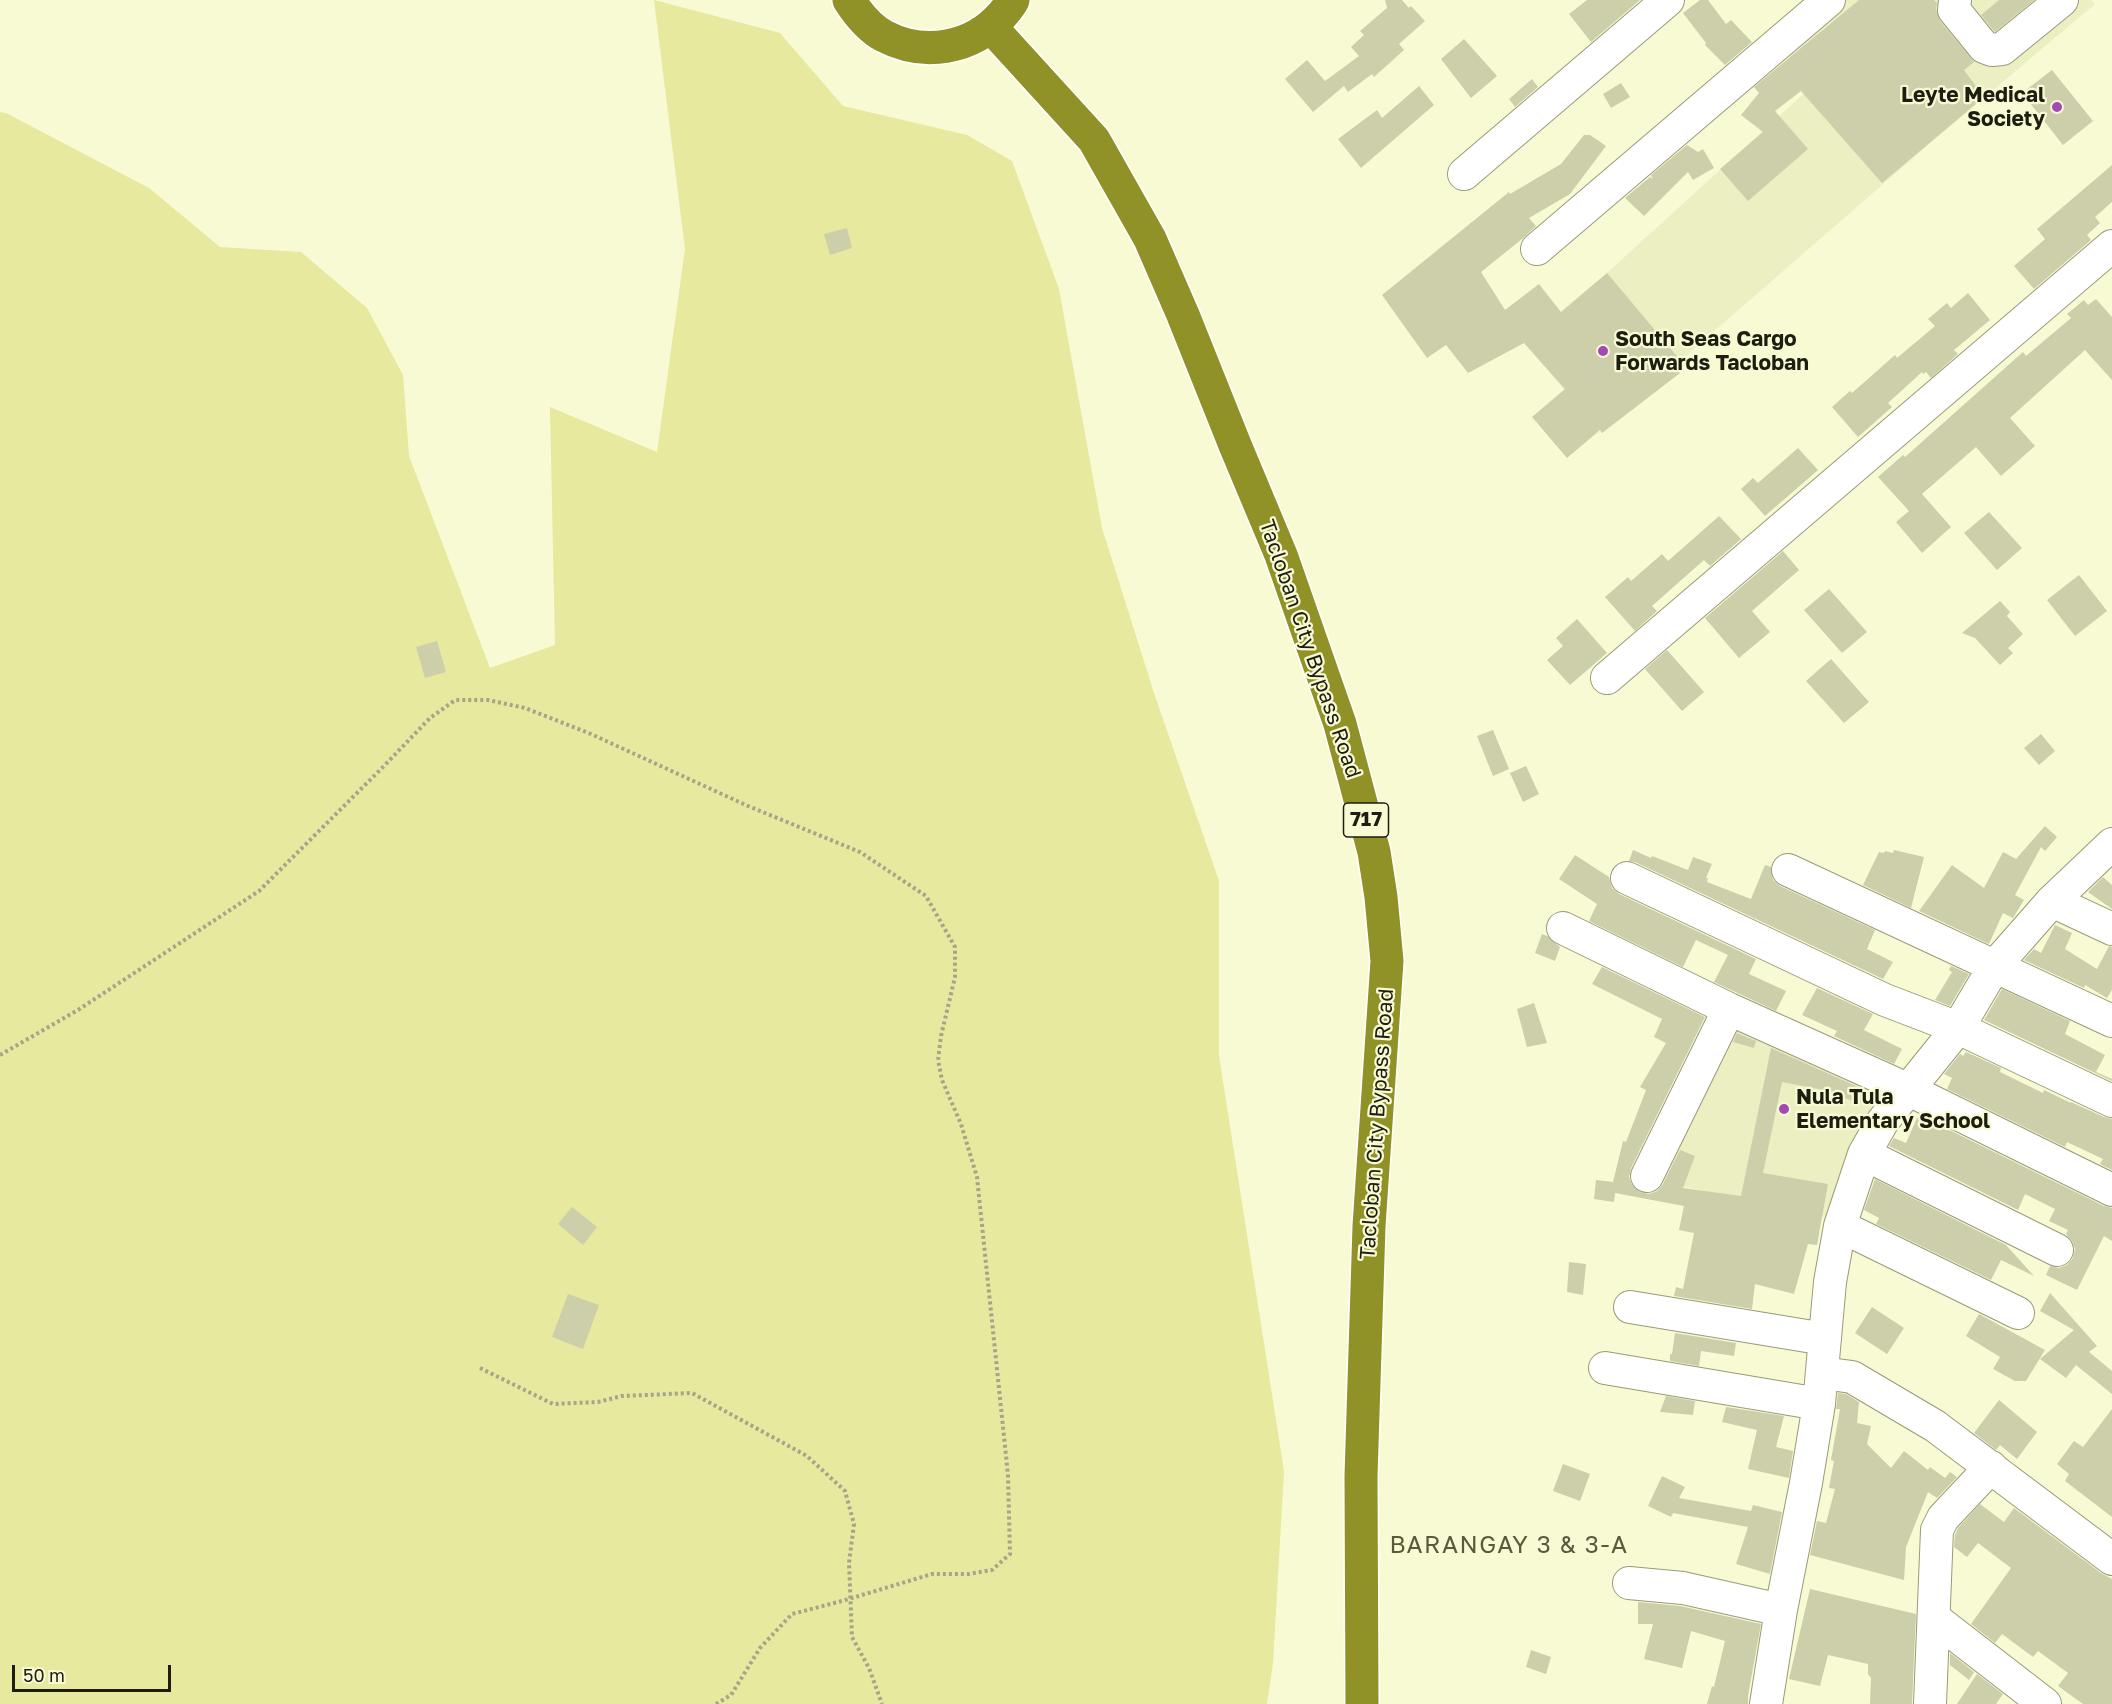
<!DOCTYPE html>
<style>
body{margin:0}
#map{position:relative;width:2112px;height:1704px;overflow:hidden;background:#f8fad4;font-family:"Golos Text",sans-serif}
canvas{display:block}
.scale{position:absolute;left:12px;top:1665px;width:159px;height:27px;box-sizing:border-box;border:3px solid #1d1d10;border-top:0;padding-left:8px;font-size:18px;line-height:21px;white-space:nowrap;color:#1d1d10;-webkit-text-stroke:4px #f8fad4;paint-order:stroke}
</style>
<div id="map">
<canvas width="2112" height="1704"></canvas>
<div class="scale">50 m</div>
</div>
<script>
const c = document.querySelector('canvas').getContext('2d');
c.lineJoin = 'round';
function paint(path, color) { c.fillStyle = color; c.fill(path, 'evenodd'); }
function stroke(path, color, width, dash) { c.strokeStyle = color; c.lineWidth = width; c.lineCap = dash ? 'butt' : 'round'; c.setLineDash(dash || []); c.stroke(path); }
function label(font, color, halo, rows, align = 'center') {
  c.font = font + ' "Golos Text",sans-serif'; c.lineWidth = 4.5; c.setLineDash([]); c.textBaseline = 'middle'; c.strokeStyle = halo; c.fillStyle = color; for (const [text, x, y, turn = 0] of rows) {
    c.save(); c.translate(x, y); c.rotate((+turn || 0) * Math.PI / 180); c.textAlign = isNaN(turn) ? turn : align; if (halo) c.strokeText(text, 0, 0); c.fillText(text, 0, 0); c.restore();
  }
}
paint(new Path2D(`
 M1844,0H2091L2095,4L1920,152L1681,360L1676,367L1680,373L1602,433L1524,343L1607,273L1812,86L1784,49Z
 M1730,1012L1895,1090L1836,1220L1654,1180Z`), '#ecefc1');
paint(new Path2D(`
 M654,0L780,33L843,106L967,135L1012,161L1059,289L1102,528L1154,693L1219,881V1056L1284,1471L1273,1663L1267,1704H0V112L6,113L149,188L220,247L301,252L367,308L403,375L409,456L490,668L555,645L550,407L657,452L685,249Z`), '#e6e99e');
paint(new Path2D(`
 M1385,0H1402L1409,8L1411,6L1425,21L1399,44L1404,50L1374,77L1372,74L1348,92L1344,86L1313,112L1285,79L1307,60L1325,81L1359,56L1351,47L1364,35L1360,31L1387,8Z
 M1587,0H1640L1591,42L1569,14Z
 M1700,0H1708L1726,24L1731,20L1752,42L1725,65L1705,45L1706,43L1683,13Z
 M1859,0H1934L1937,3L1936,9L1940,21L1974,62L1964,70L1984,97L1882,183L1801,91L1775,111L1808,149L1748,201L1720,169L1763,132L1741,115L1759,93L1754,87Z
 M1999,0H2034L1995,32L1981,15Z
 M1464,39L1497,76L1471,98L1441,59Z
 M2052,70L2093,121L2063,145L2022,93Z
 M1532,79L1538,87L1515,107L1509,99Z
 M1621,83L1630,97L1611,108L1603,94Z
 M1419,86L1434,105L1361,168L1338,139L1377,110L1382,118Z
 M1584,135H1590L1606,146L1570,194L1529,218L1536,226L1522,239L1481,272L1505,310L1539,284L1561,312L1607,273L1680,360L1676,367L1680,373L1602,433L1600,430L1567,458L1532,417L1565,389L1524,343L1468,373L1446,345L1427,358L1382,295L1509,192L1510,194L1561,164Z
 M1687,145L1698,152L1703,149L1714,168L1693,180L1688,172L1644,216L1625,198L1650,177L1653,179L1651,175Z
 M2112,165V202L2095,217L2100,223L2087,235L2091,240L2034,289L2014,266L2045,239L2037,229Z
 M847,228L852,248L830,255L824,234Z
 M1968,293L1990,320L1954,350L1958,354L1931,378L1926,372L1923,374L1922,372L1888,403L1892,407L1858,437L1832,407L1850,391L1852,393L1895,355L1897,358L1935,326L1928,319L1947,303L1951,308Z
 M2096,299L2112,317V380L2085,350L2010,418L2035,446L2001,476L1976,447L1922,494L1951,527L1922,553L1896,522L1909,511L1878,477L1903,455L1905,457L2023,352L2026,356L2071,318L2067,314L2084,300L2088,305Z
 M1798,448L1818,470L1765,516L1741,489L1753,478L1758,483Z
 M1989,512L2022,548L1997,570L1964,533Z
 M1719,516L1741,539L1710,566L1704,560L1652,606L1657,611L1635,631L1605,597L1628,577L1631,581L1662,554L1668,561Z
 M1783,551L1799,570L1752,611L1770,632L1739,658L1705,618Z
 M2079,575L2107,611L2075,636L2047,600Z
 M1829,589L1867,632L1842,653L1804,610Z
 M2000,601L2010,612L2007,616L2023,634L2008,648L2013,653L2000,665L1975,638L1962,633Z
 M1577,619L1607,653L1570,685L1547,660L1563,646L1556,638Z
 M437,641L446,672L425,678L416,647Z
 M1667,650L1704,692L1682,711L1645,669Z
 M1831,659L1869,702L1844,723L1806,681Z
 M1493,730L1509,769L1493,776L1477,736Z
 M2041,734L2055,751L2039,765L2024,748Z
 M1526,766L1539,794L1523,802L1510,773Z
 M2045,826L2057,837L2045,851L2041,847L2015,895L2024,900L2013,918L2003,913L1989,944L1919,911L1952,865L1984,888L2003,852L2016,859Z
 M1633,850L1651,858L1652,856L1688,870L1693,857L1712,864L1706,878H1708L1707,882L1751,899L1765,865L1771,867L1773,880L1780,886L1875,930L1867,949L1893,962L1883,979L1635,862L1629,861Z
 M1894,850L1924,857L1911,908L1863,885L1879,852L1884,853L1885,851L1893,853Z
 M1575,855L1609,877L1612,888L1619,894L1756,959L1749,974L1786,991L1776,1011L1714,982L1728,955L1696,940L1683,967L1589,921L1597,904L1559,879Z
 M2103,877L2112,885V909L2088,892Z
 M2055,925L2072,933L2065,949L2097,969L2109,946L2112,947V990L2107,998L2085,985L2084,988L2024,960L2034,949L2041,953Z
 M1542,934L1547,936L1560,947L1555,961L1535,953Z
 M1951,966L1969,974L1950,1006L1935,1000L1952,972L1949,970Z
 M1602,967L1705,1017L1631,1168L1629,1177L1632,1185L1640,1192L1649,1194L1657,1191L1663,1184L1680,1150L1695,1156L1683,1188L1741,1196L1771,1048L1865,1090L1860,1103L1838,1096L1839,1093L1782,1082L1763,1173L1828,1184L1817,1245L1808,1244L1794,1294L1755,1284L1752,1309L1674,1296L1676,1287L1683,1289L1694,1233L1679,1230L1684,1206L1615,1193L1614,1202L1594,1199L1596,1180L1613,1182L1623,1141L1626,1142L1646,1090L1640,1087L1666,1043L1654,1037L1662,1019L1592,984Z
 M1817,988L1873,1014L1864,1030L1902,1049L1894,1064L1834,1036L1837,1031L1802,1015Z
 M2002,989L2070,1021L2065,1034L2105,1055L2096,1072L2112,1079V1081L1984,1020Z
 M1534,1003L1547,1043L1527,1047L1517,1009Z
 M1737,1033L1756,1041L1754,1048L1733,1042Z
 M1966,1052L2001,1068L2000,1072L2043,1093L2044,1090L2071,1103V1102L2104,1117L2112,1119V1170L2100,1164L2103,1159L2067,1142L2065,1147L1947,1089L1952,1078L1944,1074L1960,1054L1963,1056Z
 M1917,1118L1930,1123L1931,1121L2104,1206L2112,1208V1241L2104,1236L2077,1290L2046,1275L2050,1266L2059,1268L2067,1265L2073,1258L2075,1249L2072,1241L2066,1234L2068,1230L2049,1221L2055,1209L2025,1194L2018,1210L1889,1146L1894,1138L1906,1143Z
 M1875,1179L2006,1245L2034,1276L2001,1260L1991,1280L1876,1224L1879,1218L1864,1210Z
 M572,1207L597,1227L583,1245L558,1224Z
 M1569,1262L1586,1264L1583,1295L1567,1292Z
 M2050,1293L2097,1346L2089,1352L2112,1371V1394L2076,1365L2066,1378L2040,1359L2074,1330L2040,1311Z
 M568,1294L599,1305L583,1349L552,1337Z
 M1872,1307L1904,1328L1887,1354L1855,1333Z
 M1979,1314L2045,1350L2026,1381H2015L1993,1369L2000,1357L1966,1336Z
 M1675,1333L1736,1343L1734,1356L1701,1351L1699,1366L1670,1361V1354H1672Z
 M1838,1393L1846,1394L1859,1402L1857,1423L1871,1426L1867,1444L1891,1468L1904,1451L1928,1470L1930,1467L1945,1478L1950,1472L1957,1477L1937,1498L1928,1492L1906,1547L1904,1580L1810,1555L1817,1521L1826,1523L1835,1489L1829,1488L1834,1461L1831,1460L1840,1409H1836Z
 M1666,1396L1695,1401L1693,1415L1660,1412Z
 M1999,1400L2037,1432L2017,1459L2000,1445L1996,1450L1974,1433Z
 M1726,1407L1784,1416L1776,1447L1793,1451L1789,1478L1748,1469L1757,1430L1722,1422Z
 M2112,1409V1517L2065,1481L2069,1474L2057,1464L2074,1441L2083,1447Z
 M1563,1464L1590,1474L1580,1501L1553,1491Z
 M1662,1476L1685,1487L1679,1498L1751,1511L1753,1505L1782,1512L1770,1574L1736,1564L1748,1527L1673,1513L1671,1517L1648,1506Z
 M1980,1504L2004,1522L2014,1508L2101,1573L2112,1579V1704H2083L2058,1686L2068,1673L2038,1651L2033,1657L2002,1634L1995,1643L1971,1624L2011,1568L1978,1543L1967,1557L1954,1547L1955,1535L1958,1528Z
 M1810,1589L1916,1614L1912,1704H1870L1871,1678L1868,1674V1664L1828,1655L1820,1686L1789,1679Z
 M1638,1602L1680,1606L1761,1624L1748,1696V1704H1707L1712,1686L1714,1687L1725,1641L1691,1631L1682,1668L1644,1659L1653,1624H1638Z
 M1531,1650L1551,1657L1546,1674L1526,1667Z
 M1950,1653L1974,1672L1969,1680L1950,1665Z
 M1977,1674L2003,1694L1996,1704H1957Z`), '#cdcfaa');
const minor = new Path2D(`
 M1955,0L1954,10L1984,47L1992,50L2002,49L2062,0
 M1464,174L1668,0
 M1537,249L1829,0
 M1607,678L2112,246
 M1788,870L2112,1021
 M1627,878L1885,1000L1958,1028L2112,1101
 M2052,901L2112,929
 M1563,928L1729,1009L1907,1089L2112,1190
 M1864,1154L2057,1250
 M1647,1176L1729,1009
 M1840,1226L2018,1313
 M1630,1307L1825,1339
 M1605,1368L1819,1404
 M1822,1373L1852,1377L1935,1426L2112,1559
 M1629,1583L1683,1588L1781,1610
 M1935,1619L2045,1704
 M1766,1704L1781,1610L1806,1483L1819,1404L1830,1282L1840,1226L1864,1154L1883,1121L1958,1028L1994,967L2052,901L2112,844
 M1930,1704L1937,1530L1943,1518L1991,1467`);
const highway = new Path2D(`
 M849,0C858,14 869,28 884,36C924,57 972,49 1002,15C1006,10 1010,6 1013,0
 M991,27L1094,140L1150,239L1183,315L1235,445L1281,555L1340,724L1374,852L1381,897L1387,961L1369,1226L1361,1476L1362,1704`);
stroke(minor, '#999b78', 34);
stroke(highway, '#fff', 36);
stroke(new Path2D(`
 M0,1055L78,1010L259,891L384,766L430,718L455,700H488L525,708L591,734L748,806L860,852L926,896L955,947V977L941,1036L938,1060L942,1080L961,1124L977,1177L1008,1475L1010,1554L992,1570L969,1574H932L842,1601L792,1614L760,1648L731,1695L716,1704
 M480,1368L553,1404L598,1402L622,1396L692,1393L807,1456L845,1491L854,1524L849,1563L852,1637L869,1668L882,1704`), '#a4a589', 4, [3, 3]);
stroke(minor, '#fff', 32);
stroke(highway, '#909127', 33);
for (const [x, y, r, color] of [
 [2057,107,6,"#a249b5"],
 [1603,351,6,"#a249b5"],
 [1784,1109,6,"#a249b5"]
]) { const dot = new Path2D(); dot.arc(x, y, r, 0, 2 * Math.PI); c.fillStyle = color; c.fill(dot); stroke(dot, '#f8fad4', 2); }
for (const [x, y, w] of [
 [1366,820,45]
]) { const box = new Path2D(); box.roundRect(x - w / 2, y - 17, w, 34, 4.5); c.fillStyle = '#f8fad4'; c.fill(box); stroke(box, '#1d1d10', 1.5); }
label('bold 20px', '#1d1d10', null, [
 ["717",1366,820]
]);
label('bold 21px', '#1d1d10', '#f8fad4', [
 ["Leyte Medical",2045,95,"right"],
 ["Society",2045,119,"right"],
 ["South Seas Cargo",1615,339],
 ["Forwards Tacloban",1615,363],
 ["Nula Tula",1796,1097],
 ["Elementary School",1796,1121]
], 'left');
label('21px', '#1d1d10', '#f8fad4', [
 ["Tacloban City Bypass Road",1310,649,71],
 ["Tacloban City Bypass Road",1377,1124,-86]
]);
c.letterSpacing = '1.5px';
label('24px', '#595a3a', '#f8fad4', [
 ["BARANGAY 3 & 3-A",1509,1545]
]);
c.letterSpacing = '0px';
</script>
